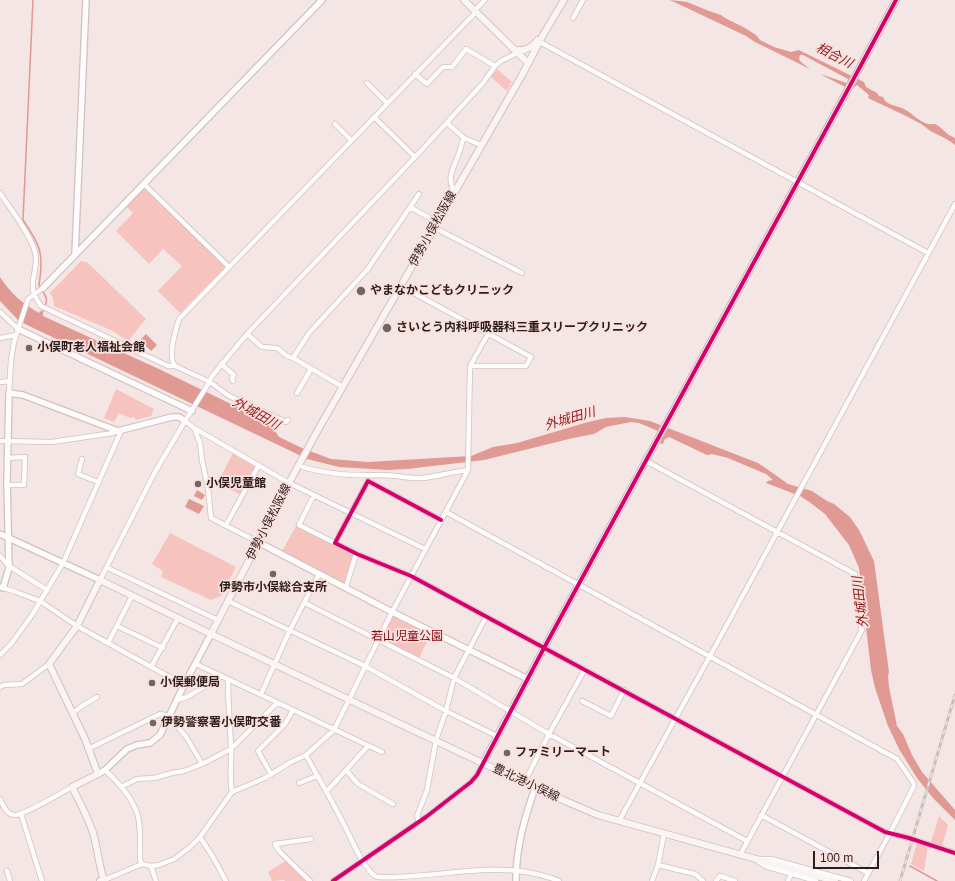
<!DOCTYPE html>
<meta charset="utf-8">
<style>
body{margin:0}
#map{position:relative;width:955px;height:881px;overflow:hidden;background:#f4e6e4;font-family:Helvetica,sans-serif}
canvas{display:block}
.scale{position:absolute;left:813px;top:851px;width:66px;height:18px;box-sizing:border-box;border:2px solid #2c1e1c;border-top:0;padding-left:5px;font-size:12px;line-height:14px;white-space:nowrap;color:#2c1e1c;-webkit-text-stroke:3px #fae1de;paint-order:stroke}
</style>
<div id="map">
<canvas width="955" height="881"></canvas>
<div class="scale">100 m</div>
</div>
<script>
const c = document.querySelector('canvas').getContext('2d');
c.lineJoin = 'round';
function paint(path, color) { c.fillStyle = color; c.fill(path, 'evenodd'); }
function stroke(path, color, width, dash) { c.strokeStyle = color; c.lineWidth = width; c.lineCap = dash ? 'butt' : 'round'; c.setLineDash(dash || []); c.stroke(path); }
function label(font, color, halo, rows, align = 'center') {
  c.font = font + ' Helvetica,"Noto Sans JP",sans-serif'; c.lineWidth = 3.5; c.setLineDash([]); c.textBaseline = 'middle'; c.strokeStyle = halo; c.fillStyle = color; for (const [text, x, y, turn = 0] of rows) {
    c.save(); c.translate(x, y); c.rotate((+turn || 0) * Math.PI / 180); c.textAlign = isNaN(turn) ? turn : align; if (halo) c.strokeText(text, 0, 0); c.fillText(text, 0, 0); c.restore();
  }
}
paint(new Path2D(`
 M497,69L512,82L507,91L491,77Z
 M143,189H145L226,266L180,313L158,291L182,266L163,249L149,264L116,231L133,213L126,206Z
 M81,261L87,262L146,319L128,341L111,330L54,306L53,298L50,293Z
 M116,389L154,409L151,416L136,420L134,417L130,418L119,413L114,422L104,418Z
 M234,451L259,465L242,496L218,482Z
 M296,526L354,555L344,585L281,553Z
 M170,533L236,567L221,596L211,600L161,577L163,571L152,564Z
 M394,616L431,634L419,658L383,639L382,638L392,617Z
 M939,816L948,825L942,846L931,842Z
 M917,843L928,846L924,871L911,864Z
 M287,860L310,881H285L284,880L272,881L268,872Z`), '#f6c3be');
paint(new Path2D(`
 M670,0L687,2L709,11L721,15L725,18L745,28L756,35L760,40L774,47L791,52L799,50L864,82L866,87L877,93L879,96L883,97C886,106 897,105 904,109C912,113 918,121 928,124C932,125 934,123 937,125C944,130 947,135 955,138V145C951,141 939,135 934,133C930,131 926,127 921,124C904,114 886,107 868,98L869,95L857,85L851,90L820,74L847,83L848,79L803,55H800L799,59L801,62L810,69L755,42L746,36Z
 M0,277C10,293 23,304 39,313L40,311L43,312V316L161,370L270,423L279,437L302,448L331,459L368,462L471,456L493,447L517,443L588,422L606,418L625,417L650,421L758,463L767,469L788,484L812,491L827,501L834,504L850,517L859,530L874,561L889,672L888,676L889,687L897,726L903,734L912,755L922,772L955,810V820L933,798L917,778L899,749L888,726L875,688L871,670L859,568L849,545L825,514L808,501L800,496L766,483L768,481L773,480L766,474L728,458L712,454L707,455L669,437C665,438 664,440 663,444L659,443L658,431L639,423L631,422L606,427L594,434L573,438L484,460L407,469L387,470L339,467L307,459L297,454L25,324L18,320L0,301Z
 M146,334L157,345L151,351L140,340Z
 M197,490L205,495L202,500L194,496Z
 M189,499L204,506L199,514L185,507Z`), '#e09993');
stroke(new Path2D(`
 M33,0L23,220C41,246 44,254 39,285C48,300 49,298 42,313
 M910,866L937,881`), '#e09993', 1.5);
const minor = new Path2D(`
 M475,10L485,0
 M573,18L583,0
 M540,42L928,253
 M415,74L427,84L443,67H452L466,49L495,66
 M367,83L387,103
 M374,117L415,157
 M447,123L464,138L481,145
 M335,124L351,140
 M144,184L229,267
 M454,191C446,176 454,168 459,153C461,148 461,143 464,138
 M0,193C10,208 31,235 35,252C39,265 31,277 33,289C33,295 38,301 41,306L168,366H175
 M410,207L437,222
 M435,228L522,273
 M401,286L531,357L526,366H470
 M0,312L18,329
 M247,334L262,347L277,348L287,356L293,358
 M0,338L16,335
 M221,364L234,375L232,378L233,381
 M0,382L10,381
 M343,387L293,358L309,333L367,270L419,194
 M9,393L11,360L14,342L28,299L43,288
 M297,393L311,369
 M288,420L286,422L229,396L210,382L175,366C167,356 176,330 179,319L476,12
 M185,421L194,428L289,483L425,549
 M194,428L200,443L202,460L208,488L211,518L258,542
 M0,441L52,442L113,433L118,431
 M82,459L78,474L98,482
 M646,461L855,574L861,616V631
 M303,467C329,475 356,476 383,475C396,475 409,479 423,478C438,476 453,472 468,470
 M7,485H24L25,457L7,458
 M314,495L299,525L335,543
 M446,512L897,759L913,782L914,786L890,833L864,881
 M441,520L368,481L335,543L357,554L411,576L885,832L909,838
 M226,525L259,465
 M0,556L9,566L47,590
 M108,568L218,620
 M100,580L155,472L185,421L207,386L212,376L247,334L418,154L483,83L495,66L501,61L517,53
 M0,587L16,592L40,601L77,626L184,685
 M346,587L356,554
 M228,601L365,666L446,711L497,736
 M305,603L454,678L549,734L747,841
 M117,626L163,648
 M108,643L132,596
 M0,655L11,644L32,615L63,563L121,431
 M196,664L382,752
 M151,667L178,618
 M228,679C228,703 230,725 231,748C232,762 229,778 232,792
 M0,687L4,685L22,684L49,664
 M261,694L290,630L319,574
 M177,700L187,697L222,676
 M582,701L611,716L624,690
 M73,713L82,706L97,697
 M88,749L160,714L169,716L187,738L202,764
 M306,755C317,776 330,797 341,819C351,836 360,864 375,876C385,881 466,870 484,870C509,869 535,871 559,881
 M105,770C118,782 133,798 138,816C141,830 140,845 140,860L142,864
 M346,770L358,784L393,804
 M271,774L258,751L285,724L293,710
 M299,783L317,776
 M524,783L549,734L585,669
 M121,787L137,779L154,778L172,773L184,771L202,764L231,749L277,703
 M326,792L368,746
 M0,799C3,805 6,814 14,815C21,817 63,792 72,787
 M21,814L42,881
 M761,815L868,873
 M619,821L710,656L955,204
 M419,822L417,816L427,790L436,740L446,711L454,678L486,617
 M200,837L213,857L226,881
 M916,840L955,853
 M740,855L862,630
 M757,859H771L851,881
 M756,860L765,866L816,881
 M658,865L695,874L703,881
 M151,866L156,881
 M7,871L10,881
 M104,880L142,864L151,866L159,865L174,859L189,848L200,837L232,792L265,778L291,762L306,755L334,730L392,612L468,470L470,366L488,334
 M310,881L280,852L275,844L311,839
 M333,881L426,817L471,782L477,775L483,763
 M652,881L658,865L664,834
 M716,881L720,876L735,881
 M788,881L791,874`);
const tertiary = new Path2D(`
 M75,255L86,0
 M43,288L322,0
 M18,329L192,411
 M0,534L100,580
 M258,542L392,612L528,679
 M3,588L9,568L7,481L9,393L23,395L118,431L172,417H179L185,421
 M483,763L544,648L846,93L896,0
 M98,774L105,770L127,749L137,745L150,743L160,735L184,685L211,634
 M516,881C516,847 524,820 535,788`);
const secondary = new Path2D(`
 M464,0L528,63
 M513,49C523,53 532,47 538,40
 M211,634L535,788L598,815L835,881
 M100,881L104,880C99,866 98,851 94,836C89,819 80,803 72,787L98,774L85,739L49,664L77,626L100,580L211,634L289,483L319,428L522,75L543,35L564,0`);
stroke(minor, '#d0c2c0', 6);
stroke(tertiary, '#d0c2c0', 8);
stroke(secondary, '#d0c2c0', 8);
stroke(minor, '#fdfbfb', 4.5);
stroke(tertiary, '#fdfbfb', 5.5);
stroke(secondary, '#faf5f4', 6);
const rail = new Path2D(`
 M900,881L955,695`);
stroke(rail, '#c5c1c1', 3);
stroke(rail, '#fae1de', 1.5, [4.5]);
stroke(new Path2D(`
 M441,520L368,481L335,543L357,554L411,576L885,832L909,838L955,853
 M333,881L426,817L471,782L477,775L544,648L846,93L896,0`), '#d6006c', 4);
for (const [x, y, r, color] of [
 [361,291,5,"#726462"],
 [387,328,5,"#726462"],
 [29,348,4,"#726462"],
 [198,484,4,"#726462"],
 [273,574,4,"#726462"],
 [152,683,4,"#726462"],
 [153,723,4,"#726462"],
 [507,753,4,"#726462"]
]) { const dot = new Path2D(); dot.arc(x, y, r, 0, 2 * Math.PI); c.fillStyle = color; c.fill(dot); stroke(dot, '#fae1de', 1.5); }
label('12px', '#2c1e1c', '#fae1de', [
 ["伊勢小俣松阪線",433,229,-61],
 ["伊勢小俣松阪線",269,522,-63],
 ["豊北港小俣線",526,783,25]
]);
label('bold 12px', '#2c1e1c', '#fae1de', [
 ["やまなかこどもクリニック",370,291],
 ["さいとう内科呼吸器科三重スリープクリニック",396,328],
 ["小俣町老人福祉会館",37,348],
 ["小俣児童館",206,484],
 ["伊勢市小俣総合支所",273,588,"center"],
 ["小俣郵便局",160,683],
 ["伊勢警察署小俣町交番",161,723],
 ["ファミリーマート",515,753]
], 'left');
label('12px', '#840b13', '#fae1de', [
 ["若山児童公園",407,637]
]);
label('italic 13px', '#8d191c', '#fae1de', [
 ["相合川",834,56,27],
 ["外城田川",256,414,29],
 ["外城田川",570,419,-16],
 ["外城田川",861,602,-97]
]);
</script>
